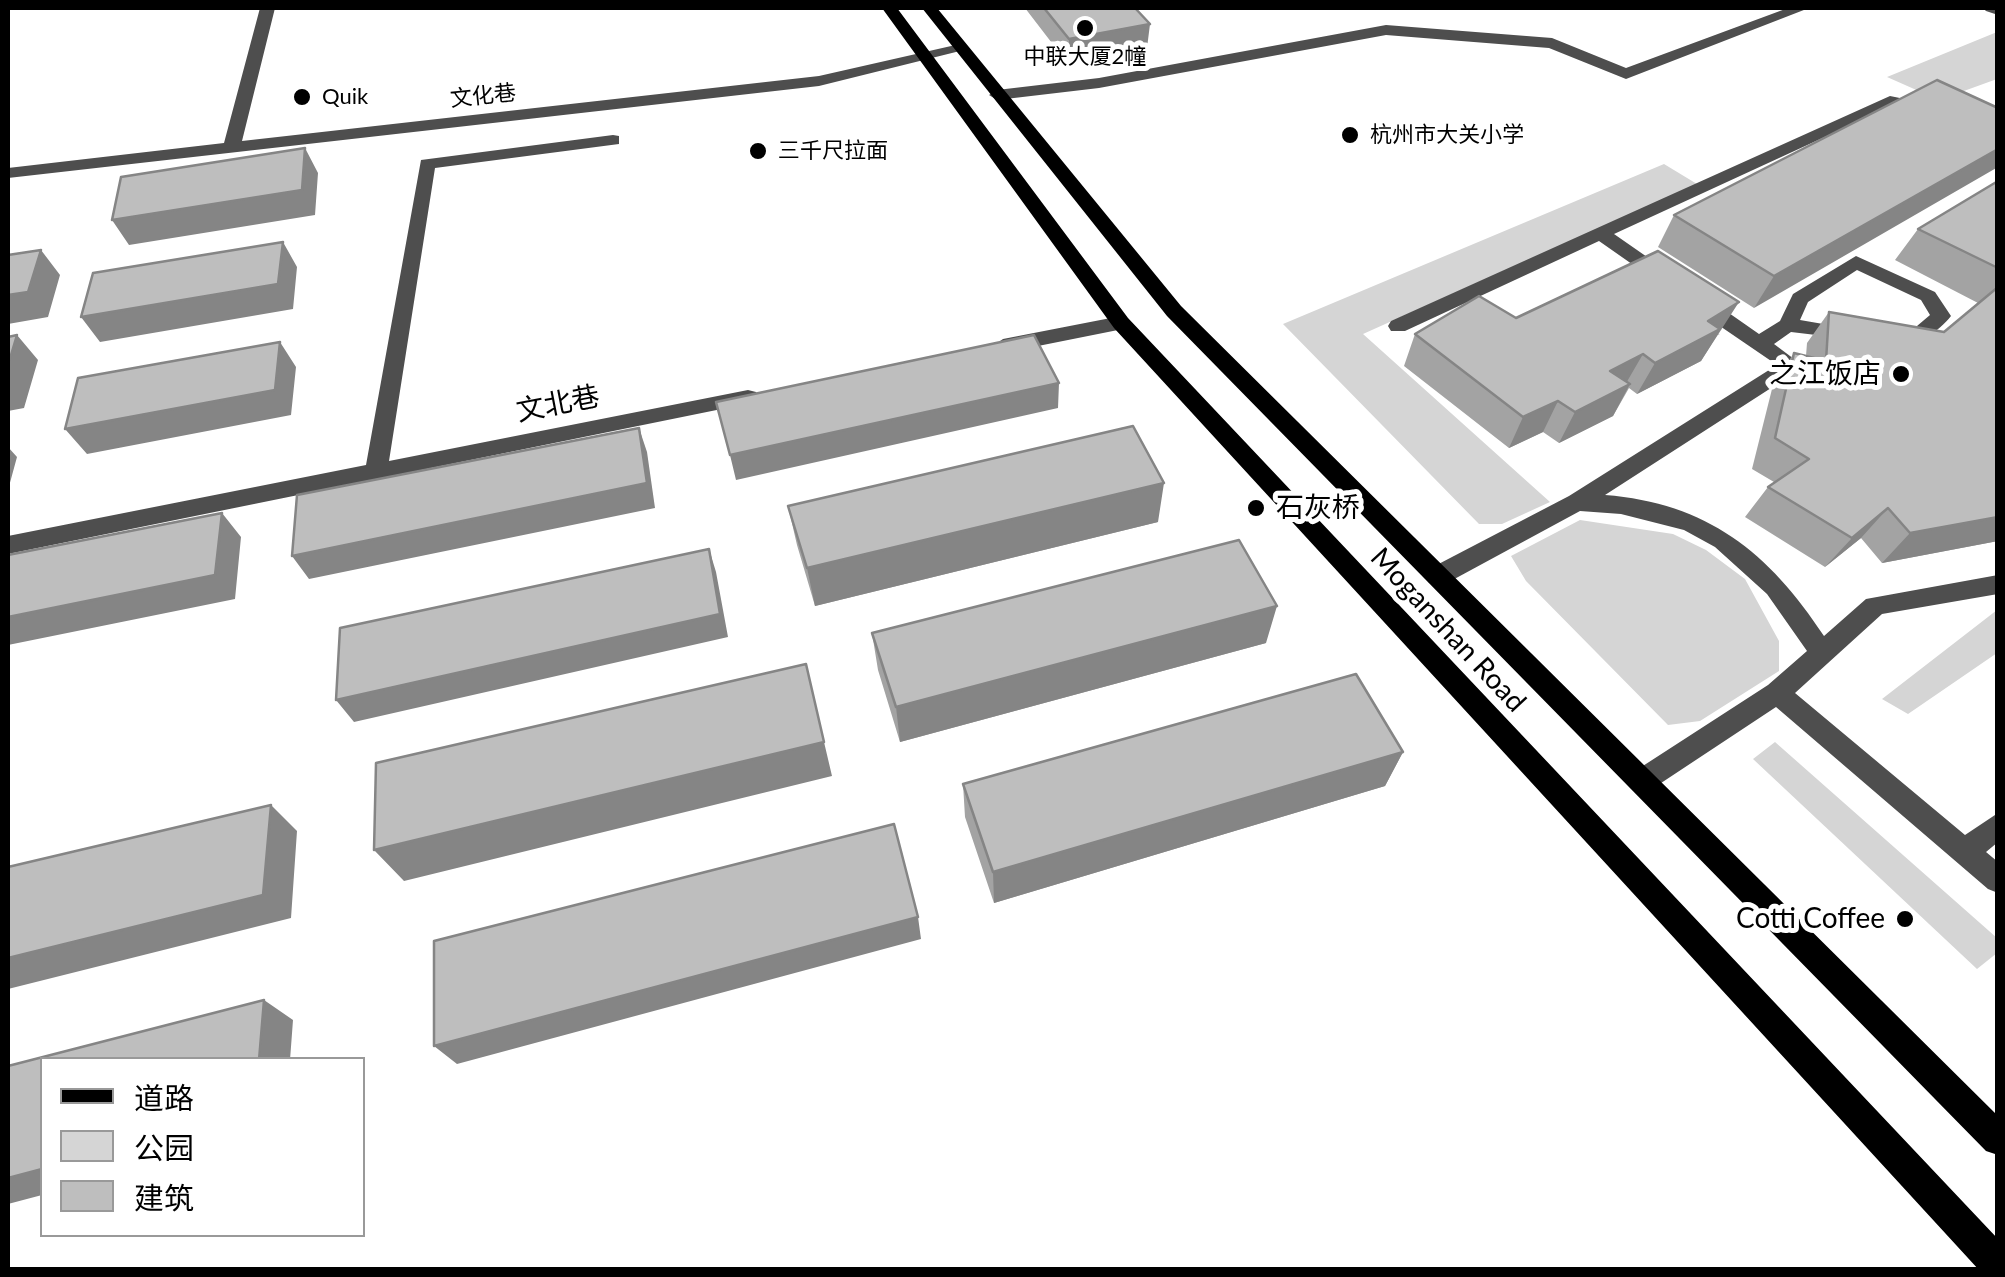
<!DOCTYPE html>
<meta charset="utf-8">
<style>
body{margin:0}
#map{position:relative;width:2005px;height:1277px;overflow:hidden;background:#fff;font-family:Lato,"Noto Sans SC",sans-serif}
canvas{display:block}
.frame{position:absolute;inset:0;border:10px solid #000;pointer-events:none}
.legend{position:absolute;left:40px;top:1057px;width:325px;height:180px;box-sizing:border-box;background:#fff;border:2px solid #999;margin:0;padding:12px 18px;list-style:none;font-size:30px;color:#000}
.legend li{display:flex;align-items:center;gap:20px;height:50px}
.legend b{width:50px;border:2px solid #999}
</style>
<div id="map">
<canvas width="2005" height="1277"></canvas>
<div class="frame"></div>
<ul class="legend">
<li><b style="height:12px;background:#000"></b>道路</li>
<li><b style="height:28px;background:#d5d5d5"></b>公园</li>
<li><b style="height:28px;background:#bebebe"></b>建筑</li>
</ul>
</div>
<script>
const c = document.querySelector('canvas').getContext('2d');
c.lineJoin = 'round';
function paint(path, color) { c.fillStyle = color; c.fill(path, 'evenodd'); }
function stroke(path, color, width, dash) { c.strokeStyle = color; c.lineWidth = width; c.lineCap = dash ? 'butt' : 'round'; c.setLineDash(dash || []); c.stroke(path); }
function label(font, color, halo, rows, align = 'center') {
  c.font = font + ' Lato,"Noto Sans SC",sans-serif'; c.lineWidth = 10; c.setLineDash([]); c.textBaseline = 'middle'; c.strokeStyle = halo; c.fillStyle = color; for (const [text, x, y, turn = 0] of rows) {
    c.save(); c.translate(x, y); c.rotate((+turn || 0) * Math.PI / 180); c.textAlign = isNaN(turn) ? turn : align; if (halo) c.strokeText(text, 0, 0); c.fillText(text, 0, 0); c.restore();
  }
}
paint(new Path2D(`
 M1997,32V79L1939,100L1887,77Z
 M1664,164L1697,184L1363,334L1550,502L1502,524H1479L1283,324Z
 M1580,520L1673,534L1706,550L1745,579L1779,641V671L1700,721L1668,725L1526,581L1511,556Z
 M1997,610V653L1908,714L1882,699Z
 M1775,742L1997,938V953L1977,969L1753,759Z`), '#d5d5d5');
paint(new Path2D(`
 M260,8H275L242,141L819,76L960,44L968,49L819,86L8,178V168L224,143Z
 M1788,8H1809L1626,79L1549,48L1386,35L1099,88L997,100L989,95L997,90L1099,78L1386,25L1552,38L1626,68Z
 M1983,8H1998V15L1986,11Z
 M1890,96L1998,118V128L1892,106L1614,234L1673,275V283H1659L1599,241L1405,331H1391L1388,326L1391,321Z
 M613,135L619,136V144L435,168L389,461L748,390L756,392L759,397L756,402L8,554V536L366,465L421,160Z
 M1856,256L1935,292L1951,316C1937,334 1912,348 1889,344V334L1917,326L1930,315L1921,300L1857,270L1808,302L1800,320L1858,330V340L1791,332L1774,344L1802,365L1799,370L1605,495C1707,503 1769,552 1824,636L1866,599L1998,575V594L1882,614L1795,693L1965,835L1998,813V842L1986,852L1998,862V893L1988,889L1776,707L1652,789L1642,793L1632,789L1628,781L1632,773L1768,685L1807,651L1767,594L1715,547L1684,530L1621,514L1580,511L1447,583H1429L1426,576L1429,569L1569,496L1777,365L1692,307V297H1706L1759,334L1780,321L1793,294Z
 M1121,316L1131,323L1128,328L1003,353L993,346L1003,339Z`), '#4e4e4e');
paint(new Path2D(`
 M882,8H897L1128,318L1998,1239V1270H1979L1114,328Z
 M922,8H937L1181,306L1998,1116V1155L1986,1151L1167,316Z`), '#000');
paint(new Path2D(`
 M1025,8H1135L1147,48L1068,64Z
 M1937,80L1754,308L1658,247L1674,215Z
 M1998,181V541L1882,563L1861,538L1825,567L1745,517L1768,487L1774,482L1752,469L1773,385L1794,353L1806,356L1807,343L1829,312L1944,332L1978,303L1895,260L1918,229Z
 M1516,318L1720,334L1717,335L1701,361L1637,394L1629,388L1613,416L1559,443L1543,432L1509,448L1404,366L1415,334Z
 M788,506L1158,522L815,606L797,545Z
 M872,633L1266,643L900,742L878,670Z
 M1403,752L1385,786L994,903L965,817L963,784Z`), '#a3a3a3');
paint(new Path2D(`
 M1150,24L1147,48L1068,64L1069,39Z
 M305,148L318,173L315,215L129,245L112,220Z
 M1998,149V167L1754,308L1774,276Z
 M283,242L297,267L293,309L100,342L81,317Z
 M41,250L60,275L48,317L8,324V295Z
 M1739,302L1701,361L1637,394L1655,363L1708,321Z
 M17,335L38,360L24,408L8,411V365Z
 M280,342L296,367L291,415L87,454L65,429Z
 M1643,354L1625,385L1610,371Z
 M1059,383L1058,408L736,480L730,455Z
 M1630,384L1613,416L1559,443L1575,412Z
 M1558,401L1543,432L1509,448L1523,417Z
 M639,428L647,452L655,508L309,579L292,556Z
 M8,447L17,457L8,490Z
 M1164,483L1158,522L815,606L807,568Z
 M1888,508L1861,538L1825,567L1852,538Z
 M222,513L241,537L235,599L8,645V617Z
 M1998,517V541L1882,563L1910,533Z
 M709,549L716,572L728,637L354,722L336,700Z
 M1277,606L1266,643L900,742L896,707Z
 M824,742L832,776L404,881L374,850Z
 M1403,752L1385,786L994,903L993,872Z
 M271,805L297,831L291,918L8,989V958Z
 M918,917L921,939L457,1064L434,1046Z
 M264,1000L293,1020L290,1060H259Z
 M42,1169V1195L8,1204V1178Z`), '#858585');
const building = new Path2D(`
 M1044,8H1135L1150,24L1069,39Z
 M1937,80L1998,108V149L1774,276L1674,215Z
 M305,148L302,190L112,220L121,177Z
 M1998,181V268L1918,229Z
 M283,242L278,284L81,317L93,273Z
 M41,250L28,292L8,295V255Z
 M1658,251L1739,302L1708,321L1720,329L1655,363L1643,354L1610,371L1630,384L1575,412L1558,401L1523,417L1415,334L1479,296L1516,318Z
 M1998,287V517L1910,533L1888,508L1852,538L1768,487L1809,459L1775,438L1794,353L1826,361L1829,312L1944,332Z
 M17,335L8,365V337Z
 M1034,335L1059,383L730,455L716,402Z
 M280,342L275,390L65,429L78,378Z
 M1133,426L1164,483L807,568L788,506Z
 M639,428L647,483L292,556L297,495Z
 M222,513L215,575L8,617V555Z
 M1239,540L1277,606L896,707L872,633Z
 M709,549L720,614L336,700L340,628Z
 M806,664L824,742L374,850L376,763Z
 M1356,674L1403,752L993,872L963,784Z
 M271,805L263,895L8,958V867Z
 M894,824L918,917L434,1046V941Z
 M264,1000L259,1060H42V1169L8,1178V1066Z`);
paint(building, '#bebebe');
stroke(building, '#858585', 2.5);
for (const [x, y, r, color] of [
 [1085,28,10,"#000"],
 [302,97,10,"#000"],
 [1350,135,10,"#000"],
 [758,151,10,"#000"],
 [1901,374,10,"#000"],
 [1256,508,10,"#000"],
 [1905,919,10,"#000"]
]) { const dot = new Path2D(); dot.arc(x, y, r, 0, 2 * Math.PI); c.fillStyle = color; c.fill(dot); stroke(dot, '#fff', 4); }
label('22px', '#000', '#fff', [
 ["中联大厦2幢",1085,57,"center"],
 ["Quik",322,97],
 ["杭州市大关小学",1370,135],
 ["三千尺拉面",778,151]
], 'left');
label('22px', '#000', '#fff', [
 ["文化巷",483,96,-6]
]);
label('28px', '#000', '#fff', [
 ["之江饭店",1881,374],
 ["石灰桥",1276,508,"left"],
 ["Cotti Coffee",1885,919]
], 'right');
label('28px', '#000', '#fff', [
 ["文北巷",558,404,-11],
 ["Moganshan Road",1448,630,47]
]);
</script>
